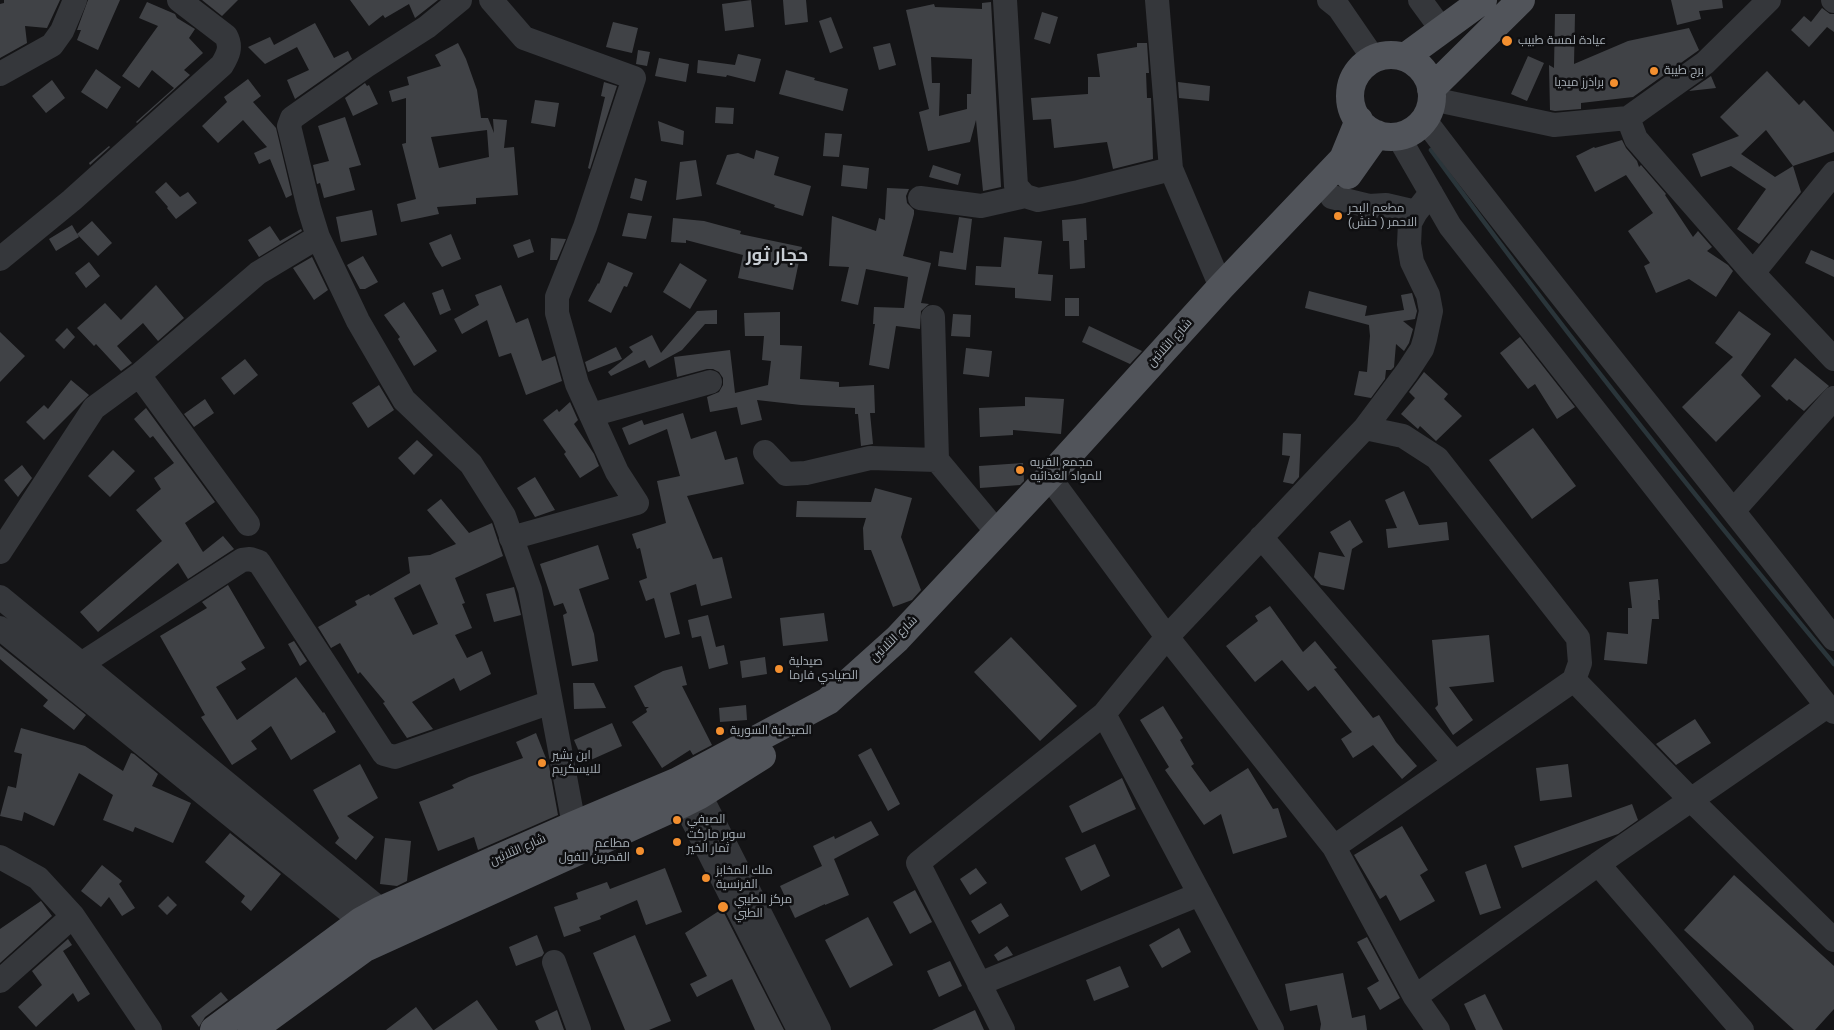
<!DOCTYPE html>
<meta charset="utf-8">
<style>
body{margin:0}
canvas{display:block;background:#141416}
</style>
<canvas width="1834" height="1030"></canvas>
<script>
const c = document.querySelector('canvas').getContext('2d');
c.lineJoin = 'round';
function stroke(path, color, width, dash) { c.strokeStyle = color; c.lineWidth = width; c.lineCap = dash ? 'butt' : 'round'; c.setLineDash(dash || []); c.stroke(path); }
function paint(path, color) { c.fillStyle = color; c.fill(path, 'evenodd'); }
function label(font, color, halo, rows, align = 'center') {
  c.font = font + ' Arial,Cairo,sans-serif'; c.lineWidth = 5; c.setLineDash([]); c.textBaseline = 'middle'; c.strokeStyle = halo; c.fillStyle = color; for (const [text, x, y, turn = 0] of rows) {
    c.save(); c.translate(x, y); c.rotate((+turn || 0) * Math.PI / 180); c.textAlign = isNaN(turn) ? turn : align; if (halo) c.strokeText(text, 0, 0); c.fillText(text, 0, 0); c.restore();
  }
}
stroke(new Path2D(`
 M1431,150C1559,326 1695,497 1834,664`), '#2a353a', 4.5);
paint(new Path2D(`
 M4,0H60L47,28L25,26L27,43L0,58V4L4,3Z
 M88,0H120L98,50L77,40L81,30H77Z
 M202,0H238L222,16Z
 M350,0H438L415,18L409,4L385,18L383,15L369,26Z
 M751,0L754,27L725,31L722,4Z
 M783,0H806L808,22L785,25Z
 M1671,0H1722L1723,8L1699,11L1701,19L1677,25Z
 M147,2L175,14L177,18L195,29L189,38L203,53L184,70L190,75L137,123L136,122L174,88L152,70L139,88L122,76L158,26L139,18Z
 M991,2L1001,187L983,191L976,120L970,142L928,151L919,112L929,109L906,10L934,4L935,7L982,9V3ZM931,57L972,59L971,94H967V109L939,116L940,83H932Z
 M1822,8L1830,14H1834V32L1827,27L1809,47L1791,30L1804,16L1811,22Z
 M1042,12L1058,17L1050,44L1034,39Z
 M1555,14H1575L1574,64L1628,41L1689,28L1699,50L1633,97L1581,103V109L1555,111L1550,110L1549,65L1554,68Z
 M831,17L843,48L830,53L819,21Z
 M613,22L638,28L632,53L606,47Z
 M315,23L334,58L348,51L352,59L295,99L287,80L309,70L297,47L265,64L248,47L270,37L274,45Z
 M458,43L466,59L477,90L481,118H488L494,133L493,119L507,120L504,148L514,147L518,195L476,198V204L437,207L439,214L401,222L397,204L416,199L402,144L406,143V98L392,102L389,91L409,85L407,77L441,66L435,55ZM487,130L489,157L439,168L431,137Z
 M890,43L896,65L879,70L873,47Z
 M1137,43H1147L1149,73H1146L1147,98H1151L1153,159L1113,169L1107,142L1054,148L1051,119L1033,120L1031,98L1088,94V77H1100L1097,54L1137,47Z
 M638,50L650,52L647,66L636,64Z
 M738,54L761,59L755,82L727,75L726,77L697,73L698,60L735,65Z
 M1528,56L1544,63L1527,101L1511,94Z
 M659,58L689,64L686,82L655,76Z
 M96,69L121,87L107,109L81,92Z
 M786,70L815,78L814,80L848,89L843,111L779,94Z
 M1767,71L1799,105L1804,100L1834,132V152L1793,166L1801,192L1759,244L1737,229L1766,189L1731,166L1701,177L1692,154L1739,136L1720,117ZM1766,130L1793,166L1775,177L1741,154Z
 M1711,76L1716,88L1689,91Z
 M248,79L261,96L253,102L276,128L292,195L286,198L270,159L259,164L254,153L267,147L243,120L218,143L202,126L227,102L224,97Z
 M52,80L65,98L46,113L32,96Z
 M604,82L617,86L590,169L588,168L605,97L601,96Z
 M1178,82L1210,86L1209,101L1179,98Z
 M365,83L367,86L369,85L378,104L353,116L345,98Z
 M535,100L559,103L555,127L531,123Z
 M716,107L734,108L733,124L715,123Z
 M345,117L361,165L349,168L355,190L324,198L320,183L317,184L313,165L329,161L318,126Z
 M658,121L684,131L683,145L661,141Z
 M825,133L842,134L839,157L823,156Z
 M1622,140L1626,148L1637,161L1639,167L1641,165L1666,194L1665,195L1693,237L1698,231L1712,247L1707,251L1728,265L1733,271L1716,297L1689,279L1656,293L1644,266L1650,263L1628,231L1653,213L1626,175L1595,192L1576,156L1594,147L1595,148Z
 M109,146L110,147L90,165L89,163Z
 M756,150L779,157L774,175L811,186L803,216L774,207L775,205L716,184L727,155L738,153L754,159Z
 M696,160L702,196L676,200L680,162Z
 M843,165L869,168L867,189L841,186Z
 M933,165L961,174L958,185L929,177Z
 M635,178L647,181L642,201L630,198Z
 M166,182L180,197L188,192L197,203L176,219L167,208L168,207L155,192Z
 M887,188L909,189L906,196L907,203L914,210V214L903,256L931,263L921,303L929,304L921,311L920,329L896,326L889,369L869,365L875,324H873L874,307L904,308L908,277L866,269L858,305L841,301L849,267L829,266L832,216L876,231L879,218L885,220Z
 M372,210L377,235L341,242L336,217Z
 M628,213L652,216L646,239L622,236Z
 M959,217L972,219L966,270L938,266L940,251L953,253Z
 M673,218L704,221L741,231L740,234L802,247L793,290L738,278L743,255L686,240V243L671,242Z
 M1086,218L1087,240H1084L1085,268L1070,269L1069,241H1063L1062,220Z
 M92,221L112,243L98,256L77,234Z
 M72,225L79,237L56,251L49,239Z
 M270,226L280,241L301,229L302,231L259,257L248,240Z
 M451,234L461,259L442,267L435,256L429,243Z
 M1004,237L1042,241L1038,274L1053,275L1051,301L1015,298V288L975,285L976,266L1001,267Z
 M551,238L566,239L557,260H550Z
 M530,239L534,252L518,258L513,245Z
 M1811,250L1834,260V277L1805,263Z
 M363,256L378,282L365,289H360L347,265Z
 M312,257L328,290L314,300L293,268Z
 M89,262L100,276L86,288L75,273Z
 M608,262L633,273L627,287L624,286L611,313L588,301L598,283L599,284Z
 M680,263L707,280L690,309L663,292Z
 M156,285L184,318L158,341L143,323L117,346L132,363L121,371L96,344L94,346L77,328L105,303L121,320Z
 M501,285L516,323L528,318L542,361L555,356L562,381L526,395L511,353L499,357L487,320L462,334L454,319L479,305L475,295Z
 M443,289L451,310L440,315L432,293Z
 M1309,291L1367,306L1365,316L1404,310L1401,295L1412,293L1417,311L1415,319L1403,321L1413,329L1409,343L1404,351L1396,344L1394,367L1391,370H1386L1385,379L1371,398L1354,395L1359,371L1367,372L1370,336L1369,325L1305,308Z
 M1065,298H1079V316H1065Z
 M404,302L437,351L414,366L398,339L400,337L384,315Z
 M717,310V324H705L682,350L649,368L645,360L611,376L608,372L633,352L629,347L652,335L661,353L697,311Z
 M1739,311L1771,334L1741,375L1761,396L1716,442L1682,407L1733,357L1715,343Z
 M780,312V345L802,346L800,379L839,382V387L874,385L875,413H870L873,444L861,446L858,414H855V408L801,405L757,400L762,420L741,425L737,407L710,412L707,397L719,392L723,385V378L719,372L713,369H707L677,377L674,357L730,350L735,393L768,385L771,361L762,360L764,336H745L744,313Z
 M953,314L971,315L970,337L951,336Z
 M1089,326L1142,351L1130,364L1082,342Z
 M67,328L75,337L64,349L55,340Z
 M0,332L25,356L0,382Z
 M1520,337L1575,407L1557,419L1535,384L1528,389L1500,353Z
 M616,347L622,359L588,372L585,362Z
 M966,348L992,351L989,377L963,374Z
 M1795,358L1829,386L1804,411L1789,399L1787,401L1771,386Z
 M245,359L258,375L234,395L221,378Z
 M1424,372L1448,394L1444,399L1462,416L1436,441L1420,426L1418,429L1401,414L1415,398L1409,392Z
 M71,380L89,395L44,440L26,422L44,405L48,409Z
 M379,385L394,410L368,428L352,403Z
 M1025,397L1064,399L1061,434L1013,430V435L980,437L979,408L1025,406Z
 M205,399L214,413L194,427L184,414Z
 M570,402L578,420L574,424L594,454L599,466L580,478L564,454L566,452L543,420L557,409L559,412Z
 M146,408L215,502L185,523L203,552L223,536L234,549L188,579L178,563L98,632L80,612L162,541L136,510L161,489L154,478L174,463L153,436L150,438L134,419Z
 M683,413L691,439L716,431L725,460L737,457L744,484L687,496L713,559L722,557L732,598L701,606L696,584L670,593L680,634L665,638L654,598L646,601L639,581L647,578L640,548L637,549L632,534L666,523L657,481L680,476L667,429L629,445L622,428L642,420L644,425Z
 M1533,428L1576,486L1532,519L1489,460Z
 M1283,433L1301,434L1299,477L1293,484L1283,482L1290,456L1282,455Z
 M417,440L433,455L414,475L398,458Z
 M113,450L135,471L110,497L88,476Z
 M1023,463L1024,481L1020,485L980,488L979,466Z
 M22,465L32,478L18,497L4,480Z
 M535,477L555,510L535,517L517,488Z
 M875,488L912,498L901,537L921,590L912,600L893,607L871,550H864L863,528L866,518L796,517L797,501L871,502Z
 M1404,491L1419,525L1447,522L1449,540L1388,548L1386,529L1397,528L1385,500Z
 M441,499L469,533L492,523L503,556L455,578L465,603L462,604L472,628L455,635L467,658L482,651L491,674L460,691L454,678L412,702L433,729L407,738L383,703L385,702L360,672L358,674L340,643L331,648L318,627L357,605L355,601L369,594L370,596L410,573L408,557L430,555L456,544L427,510ZM420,584L438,624L413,635L394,598Z
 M1350,520L1363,542L1352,549L1344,590L1321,585L1314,577L1319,552L1345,557L1330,532Z
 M598,545L609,579L579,589L594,634L598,661L572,666L563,615L567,613L563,603L554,606L540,564Z
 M1658,579L1660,600H1658L1659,619H1652L1647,664L1604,660L1607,632L1628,634V608H1632L1629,582Z
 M228,585L265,648L241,662L246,669L216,687L237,720L296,677L323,713L324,712L336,732L291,760L271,726L251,741L257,749L232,765L201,717L205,715L160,636L207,608L202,602Z
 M514,587L521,615L494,622L486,594Z
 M1270,606L1303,652L1315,641L1337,668L1334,669L1373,718L1379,715L1396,742L1417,766L1402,779L1373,745L1353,758L1341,739L1352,732L1315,686L1308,691L1282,660L1255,682L1226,646L1258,621L1255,616Z
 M824,613L828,641L783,646L780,618Z
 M708,615L716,647L724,645L728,664L709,669L701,636L692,638L688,620Z
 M1489,635L1494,682L1449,687L1473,720L1453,735L1435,708L1438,705L1432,640Z
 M1011,637L1077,706L1040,741L974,672Z
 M294,641L307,661L300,666L288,644Z
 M0,646L86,715L74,730L43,706L48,700L0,659Z
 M765,657L767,674L742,678L740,661Z
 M682,666L687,685L682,686L712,745L693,755L690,750L662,768L632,722L647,712L646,709L649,707H645L634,686L663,671Z
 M573,683H594L606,708L574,709Z
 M746,705L747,720L720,722L719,708Z
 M1163,706L1183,738L1180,740L1194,764L1191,766L1210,792L1248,768L1273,809L1278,808L1287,837L1233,854L1221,814L1204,825L1165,770L1169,767L1140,720Z
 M1695,719L1711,743L1676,765L1656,744Z
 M612,723L622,746L584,763L574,740Z
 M21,728L85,746L123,771L131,753L134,754L158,774L152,786L191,803L173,843L135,827L133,832L103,820L113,795L79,773L54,826L24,812L22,821L0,816L8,786L16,788L22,754L14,752Z
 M536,733L549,766L558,815L478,850L474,837L438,851L419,802L454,788L452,785L469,777L523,758L516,742Z
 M871,748L900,804L888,811L858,755Z
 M360,764L378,798L347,816L374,837L356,860L335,843L339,838L313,790Z
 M1568,764L1572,797L1540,801L1536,768Z
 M1122,778L1136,809L1082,833L1069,806Z
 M1632,804L1638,820L1618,834L1522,868L1514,846Z
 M871,821L879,835L834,859L849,895L825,905V904L795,918L780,886L822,866L813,846L834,836L835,839Z
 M1402,826L1428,870L1420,875L1435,901L1400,921L1386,895L1380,899L1354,855Z
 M230,833L281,874L251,911L241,902L245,896L205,862Z
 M385,838L411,841L407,881L397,886L380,884Z
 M1095,844L1110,876L1081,891L1065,858Z
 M1486,864L1501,908L1480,915L1465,872Z
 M102,865L122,881L119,884L135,908L122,916L109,897L101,907L81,891Z
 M665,868L682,912L646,925L637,900L600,916L601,919L579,927L581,931L564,937L554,907L578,899L576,893L607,882L610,889Z
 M976,868L987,883L970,895L960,879Z
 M1734,875L1834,966V1009L1815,1030H1794L1684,930Z
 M915,890L932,922L910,934L893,902Z
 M168,896L177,905L167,915L158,906Z
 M41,901L52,916L0,963V929Z
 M1001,903L1009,916L979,934L971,921Z
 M722,909L784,1030H755L732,979L697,997L690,984L707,976L685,933Z
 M868,917L893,965L850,988L825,940Z
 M1179,928L1191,952L1162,968L1149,945Z
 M537,935L544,953L542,956L516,966L509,947Z
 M635,935L671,1021L649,1030H625L593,953Z
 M1367,937L1400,998L1380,1010L1367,988L1379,981L1357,942Z
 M68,939L72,945L63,951L90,994L78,1002L73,993L36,1027L18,1007L42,985L32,971Z
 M1007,946L1013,955L998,961L994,955Z
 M950,961L962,986L939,997L927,971Z
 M1120,966L1129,987L1094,1001L1086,980Z
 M1343,973L1352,1018L1365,1015L1367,1030H1320L1321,1024L1317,1005L1290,1011L1285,984Z
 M221,992L228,1000L205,1017L199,1027L191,1016Z
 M1485,994L1503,1030H1476L1464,1004Z
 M477,1000L498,1030H434Z
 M416,1007L433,1030H386Z
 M557,1010L564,1030H539L535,1021Z
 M975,1010L984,1030H932Z`), '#404246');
stroke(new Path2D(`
 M460,0L427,27L366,66L292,118L289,126L309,208L318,237L358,321L404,400L471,464L504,516L530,590L574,825
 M491,0L524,38L634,78L585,227L557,297V313L577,384L617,472L637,503L511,538
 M1005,0L1016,186L1025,196L1038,200L1079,192L1171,169L1221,287
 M1157,0L1171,169
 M1329,0L1339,8L1374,59
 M1420,0L1442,30
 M1833,0L1834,1
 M0,74L52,45L62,31L75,0
 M1432,99L1554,125L1628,118L1705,63L1769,0
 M1628,118L1636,139L1753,273L1834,359
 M1424,119C1557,295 1699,465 1834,639
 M1398,136L1450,226L1827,706L1834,712
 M1332,197L1369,206L1386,205L1416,212
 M920,198L981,206L1025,196
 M0,259L72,200L222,65C228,55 232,47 226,36L179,0
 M1753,273L1834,173
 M933,317L937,460L997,532
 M139,375L248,524
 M591,415L710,382
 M765,452L786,474L806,473L870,458L937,460
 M1046,480L1058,489L1167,637L1334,847L1415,997L1438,1030
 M1734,510L1834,398
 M1261,537L1455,763
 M0,552L94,408L139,375L258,273L318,237
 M0,597L381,910
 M0,628L361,921
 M81,664L242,560L250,559L259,562L384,754L395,757L551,702
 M1574,680L1691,800L1834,940
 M1104,714L1272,1030
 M694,779L700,795L819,1030
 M678,786L684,803L799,1030
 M1334,847L1574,680L1580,663L1578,638L1437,458L1403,436L1365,428
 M0,857L38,878L73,916L150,1030
 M1598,864L1742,1030
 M554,962L579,1030
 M0,981L73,916
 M979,984L1200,894
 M1415,997L1598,864L1827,706
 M1003,1030L918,863L1104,714L1167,637L1365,428L1407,372L1422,349L1425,339L1431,311L1428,295L1412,262L1409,244L1410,223L1416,212L1431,193`), '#35373b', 24);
stroke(new Path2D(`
 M1350 96a41 41 0 1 1 82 0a41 41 0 1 1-82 0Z
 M1405,57L1483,0
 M1431,89L1521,0
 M1348,175L1377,134
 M214,1030L361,921L381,910L574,825L676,782L828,701L897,639L1046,480L1221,287L1343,159L1359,120
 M252,1030L365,948L684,803L700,795L762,756`), '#51545a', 28);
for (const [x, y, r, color] of [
 [1507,41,6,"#f38f2f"],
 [1654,71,5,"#f38f2f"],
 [1614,83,5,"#f38f2f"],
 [1338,216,5,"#f38f2f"],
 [1020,470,5,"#f38f2f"],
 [779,669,5,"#f38f2f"],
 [720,731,5,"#f38f2f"],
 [542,763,5,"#f38f2f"],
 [677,820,5,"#f38f2f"],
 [677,842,5,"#f38f2f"],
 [640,851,5,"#f38f2f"],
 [706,878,5,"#f38f2f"],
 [723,907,6,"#f38f2f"]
]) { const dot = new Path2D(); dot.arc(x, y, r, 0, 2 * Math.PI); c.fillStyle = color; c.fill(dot); stroke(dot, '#0f0f11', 2); }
label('12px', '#a6aeb6', '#0f0f11', [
 ["عيادة لمسة طبيب",1518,41],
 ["برج طيبة",1664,71],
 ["براذرز ميديا",1604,83,"right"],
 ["مطعم البحر",1348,209],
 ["الاحمر ( حنش)",1348,223],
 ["مجمع القريه",1030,463],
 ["للمواد الغذائيه",1030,477],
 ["صيدلية",789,662],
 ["الصيادي فارما",789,676],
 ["الصيدلية السورية",730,731],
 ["ابن بشير",552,756],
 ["للايسكريم",552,770],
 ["الصيفي",687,820],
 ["سوبر ماركت",687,835],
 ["ثمار الخير",687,849],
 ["مطاعم",630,844,"right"],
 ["القمرين للفول",630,858,"right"],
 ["ملك المخابز",716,871],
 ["الفرنسية",716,885],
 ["مركز الطيبي",734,900],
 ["الطبي",734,914]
], 'left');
label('12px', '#a6aeb6', '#0f0f11', [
 ["شارع الثلاثين",1170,343,-48],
 ["شارع الثلاثين",894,639,-44],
 ["شارع الثلاثين",518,850,-24]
]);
label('bold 18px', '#c7ccd2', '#0f0f11', [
 ["حجار ثور",777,256]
]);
</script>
